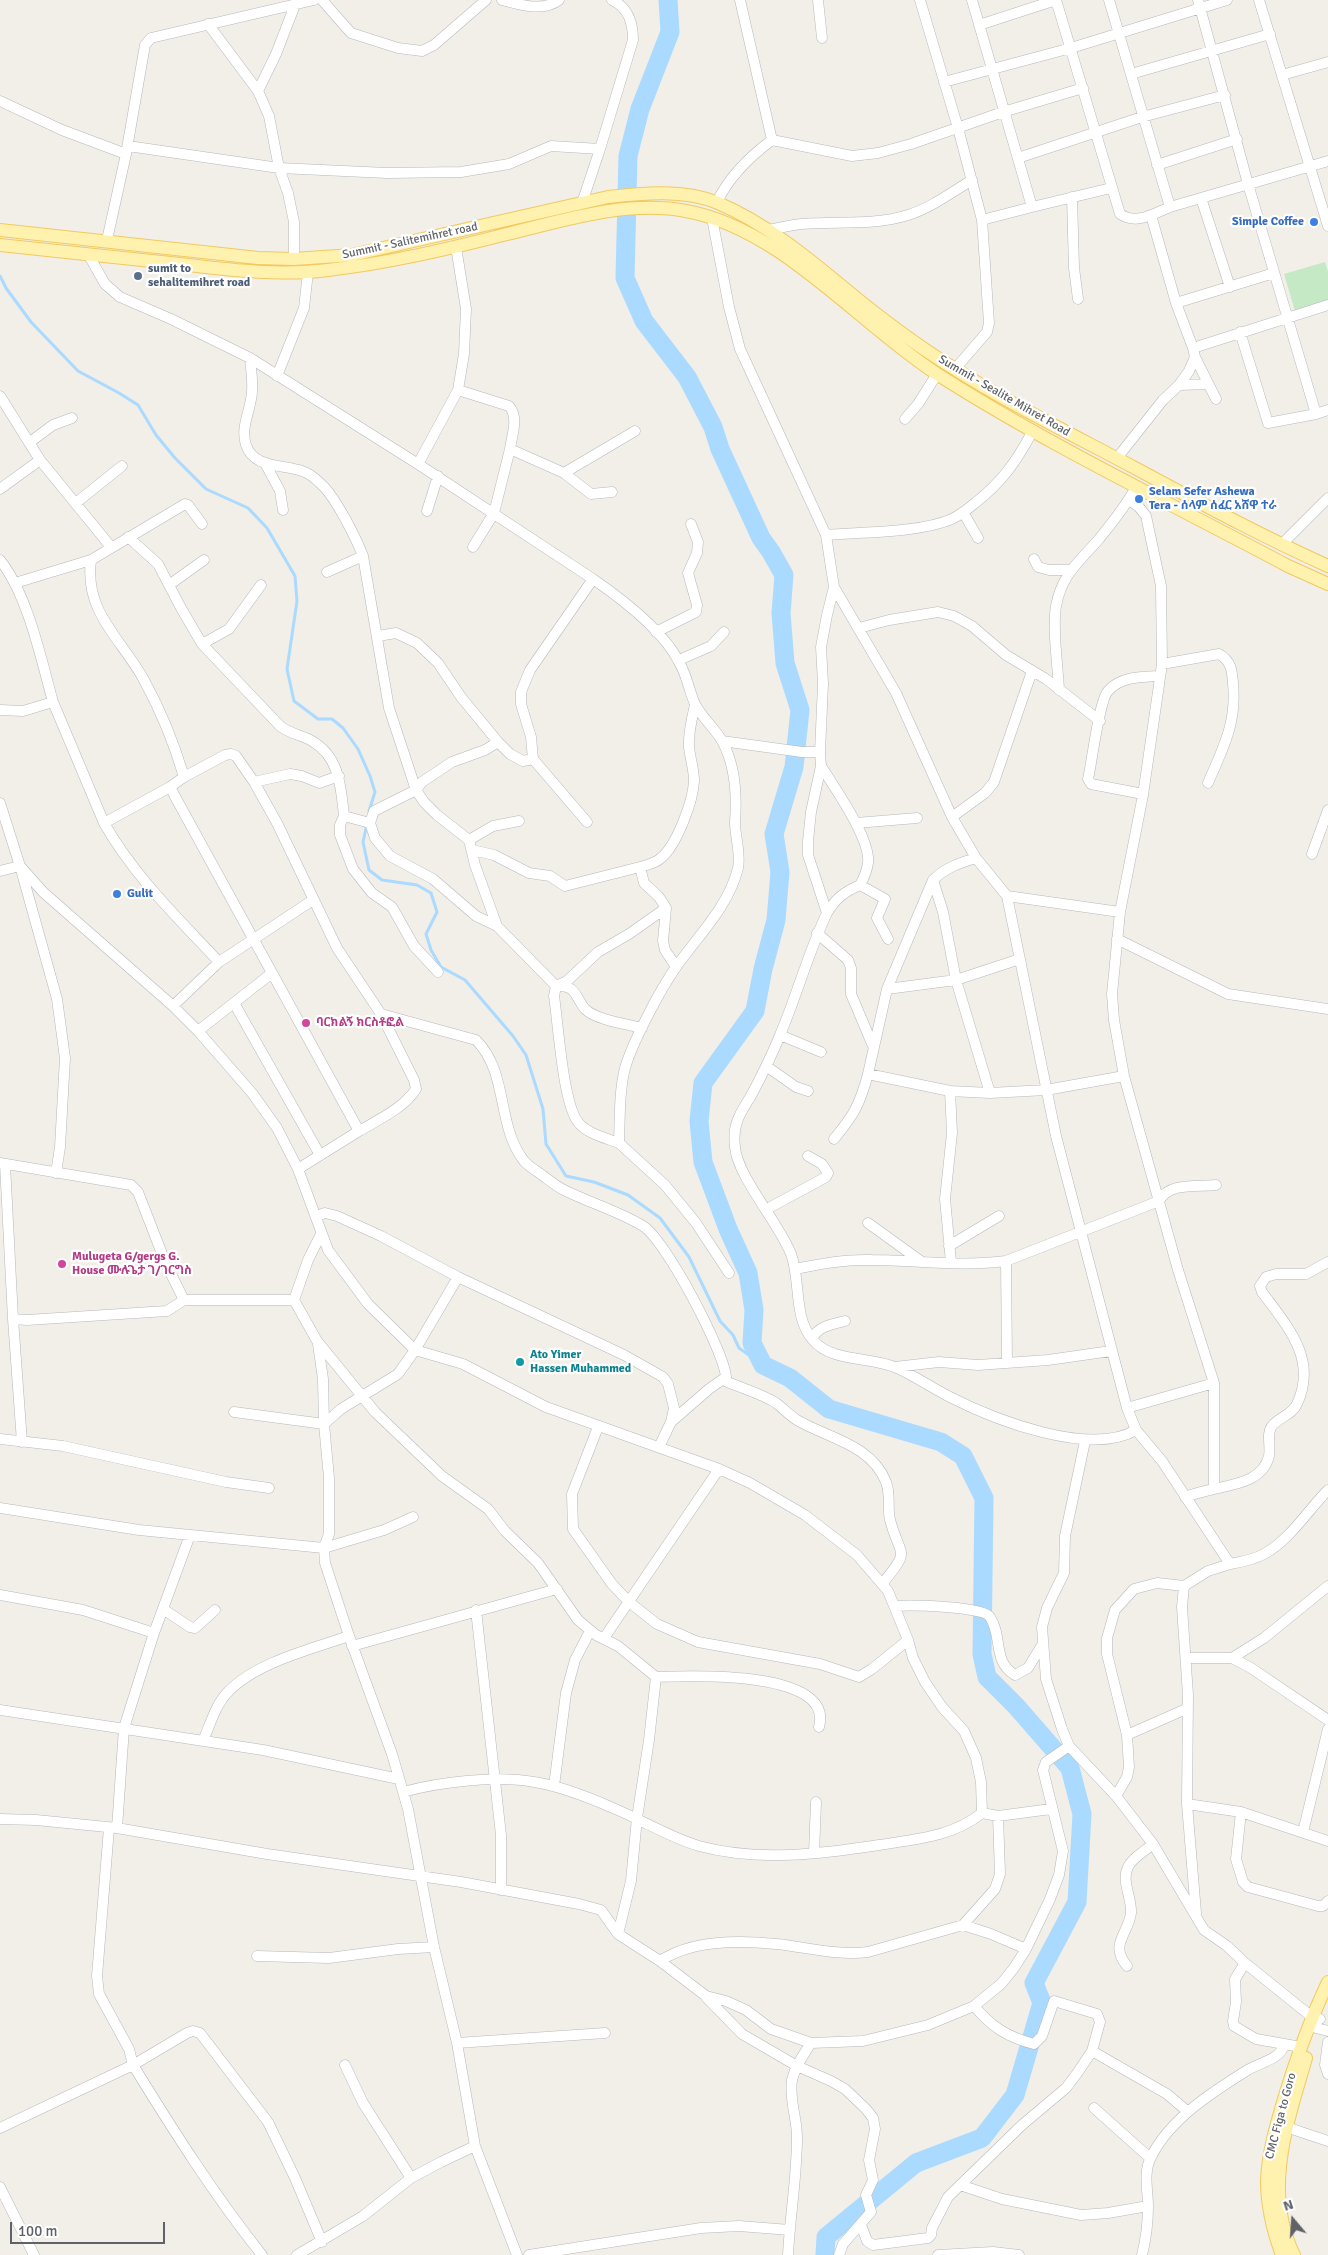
<!DOCTYPE html>
<meta charset="utf-8">
<style>
body{margin:0}
#map{position:relative;width:1328px;height:2255px;overflow:hidden;background:#f1efe8;font-family:Signika,sans-serif}
canvas{display:block}
.north{position:absolute;left:1268px;top:2195px;width:50px;height:50px;-webkit-text-stroke:4px #fff;paint-order:stroke;rotate:342deg;font-size:14px;font-weight:700;line-height:20px;text-align:center;color:#5f6368}
.north::after{content:'';display:block;margin:auto;width:18px;height:22px;background:#5f6368;clip-path:polygon(50% 0,100% 100%,50% 72%,0 100%)}
.scale{position:absolute;left:10px;top:2222px;width:155px;height:22px;box-sizing:border-box;border:2px solid #5f6368;border-top:0;padding-left:6px;font-size:15px;line-height:18px;white-space:nowrap;color:#5f6368;-webkit-text-stroke:4px #fff;paint-order:stroke}
</style>
<div id="map">
<canvas width="1328" height="2255"></canvas>
<div class="north">N</div>
<div class="scale">100 m</div>
</div>
<script>
const c = document.querySelector('canvas').getContext('2d');
c.lineJoin = 'round';
function paint(path, color) { c.fillStyle = color; c.fill(path, 'evenodd'); }
function stroke(path, color, width, dash) { c.strokeStyle = color; c.lineWidth = width; c.lineCap = dash ? 'butt' : 'round'; c.setLineDash(dash || []); c.stroke(path); }
function label(font, color, halo, rows, align = 'center') {
  c.font = font + ' Signika,"Noto Sans Ethiopic",sans-serif'; c.lineWidth = 4.5; c.setLineDash([]); c.textBaseline = 'middle'; c.strokeStyle = halo; c.fillStyle = color; for (const [text, x, y, turn = 0] of rows) {
    c.save(); c.translate(x, y); c.rotate((+turn || 0) * Math.PI / 180); c.textAlign = isNaN(turn) ? turn : align; if (halo) c.strokeText(text, 0, 0); c.fillText(text, 0, 0); c.restore();
  }
}
paint(new Path2D(`
 M1325,262L1328,272V302L1295,311L1284,274Z`), '#c5e8c5');
stroke(new Path2D(`
 M0,276L6,288L31,322L78,371L119,393L138,405L156,435L175,458L206,489L248,508L267,528L295,576L297,601L287,669L294,701L318,719H332L343,728L358,749L370,776L375,792L369,811
 M367,824L363,842L369,870L382,880L417,885L431,893L437,912L426,934L431,950L441,967L465,980L513,1036L526,1055L543,1109L546,1144L566,1176L594,1182L628,1195L660,1218L689,1257L720,1321L733,1335L739,1348L763,1365`), '#aadaff', 3);
stroke(new Path2D(`
 M668,0L670,32L640,109L628,156L625,278L644,321L687,377L713,427L720,449L761,538L771,552L784,575L781,613L785,663L800,710L794,767L774,834L780,872L776,920L763,969L755,1011L703,1083L699,1121L703,1162L728,1229L748,1273L754,1310L752,1343L763,1365L790,1378L829,1409L941,1442L963,1456L984,1498L982,1654L987,1677L1016,1706L1070,1768L1082,1814L1077,1902L1034,1983L1042,2003L1015,2095L982,2138L916,2163L826,2237L825,2255`), '#aadaff', 19);
const minor = new Path2D(`
 M322,0L351,33L398,48L422,51L434,45L486,0
 M502,0C520,5 543,12 559,0
 M818,0L822,38
 M920,0L958,128L982,220L989,323L987,332L955,369
 M972,0L1032,207L1111,188
 M1056,0L1120,214C1136,225 1153,214 1170,207
 M1109,0L1170,207L1328,161
 M1198,0L1248,184L1316,414L1268,423L1240,332
 M1259,0L1328,226
 M208,24L258,91L269,116L279,168L288,193L294,222V259
 M979,25L1056,0
 M1131,74L1270,34
 M1282,75L1328,62
 M944,82L1071,48L1227,0
 M258,91L276,54L295,5
 M0,101L62,130L126,154
 M772,140L852,156L878,153L911,144L1003,112L1083,88
 M128,146L279,168L387,173L461,172L509,164L551,146L600,149L633,40C633,23 629,8 612,0
 M1018,158L1142,117L1225,95
 M1157,165L1237,139
 M1072,197L1074,268L1078,299
 M1201,198L1230,287
 M717,202C729,177 749,157 772,140L740,0
 M582,203L600,149
 M1151,215L1176,303L1193,348L1328,305
 M712,218L729,307L740,349L826,535L834,587L896,693L952,817L976,858L1007,896L1056,1136L1127,1408L1136,1430L1162,1461L1230,1564L1208,1571L1184,1586L1157,1583L1134,1589L1115,1610L1107,1638V1654L1127,1735L1129,1767L1127,1777L1116,1796
 M982,220L1032,207
 M768,230C779,228 791,225 802,224C838,221 873,226 908,215C931,208 952,192 972,180
 M107,240L126,154L145,45L151,38L314,0
 M88,254L105,284L120,297L171,319L250,358L418,464L593,579C622,599 663,630 679,662C687,675 689,691 695,704C702,718 715,728 722,741C736,766 737,795 735,822C735,837 741,853 738,868C729,906 698,936 676,967C660,990 633,1041 625,1068C619,1092 620,1118 619,1143L665,1185L696,1223L729,1273
 M1176,303L1274,273
 M1195,357L1216,399
 M250,358C251,369 253,381 252,392C251,410 240,427 246,445C254,469 283,464 302,471C309,473 316,479 321,484C335,496 356,538 363,556L389,708L416,790L424,802L437,815L469,840L475,865L497,926L556,986C577,985 575,997 585,1009C596,1020 627,1024 642,1028
 M277,376L304,308L308,272
 M1179,385L1208,384
 M458,390L509,406C519,417 512,435 510,449
 M0,396L40,460L111,547
 M1316,414L1328,410
 M905,419L918,404L937,374
 M30,442L53,425L72,418
 M1117,458L1163,400L1179,385L1189,371L1195,357L1193,348
 M418,464L458,390L464,354L466,309L456,247
 M266,465L280,491L283,510
 M564,473L635,431
 M0,489L40,460
 M77,502L122,466
 M427,511L438,476
 M963,512L978,538
 M826,535C863,532 919,533 952,519C960,515 968,509 975,503C1001,483 1017,461 1032,432
 M128,537L158,564L181,608L202,644L280,726C290,734 302,735 312,741C340,757 341,788 344,816L370,823
 M1281,545L1328,498
 M473,547L494,513L510,449L564,473L591,494L612,492
 M1034,559L1038,567L1049,570H1070
 M0,560C28,595 41,659 53,702L23,711L0,710
 M327,572L363,556
 M15,583L91,560
 M169,585L204,560
 M834,587L827,615L821,647L823,684L820,752L821,766L811,812L808,841V855L827,913C808,953 797,995 780,1035C772,1055 762,1075 752,1094C747,1103 740,1112 737,1122C734,1130 734,1139 735,1147C737,1176 779,1223 791,1254C801,1281 793,1318 813,1340C832,1363 871,1356 897,1368C915,1376 932,1388 950,1397C995,1420 1090,1457 1136,1430
 M859,628L889,620L938,612L954,616L972,626L1006,655L1046,679L1100,721
 M656,632L696,612L697,605L688,573L697,553L698,542L691,524
 M378,636L396,633L417,643L438,663L461,697L498,742L510,754L523,761L533,759
 M202,644L229,629L261,585
 M679,660L711,646L724,632
 M1162,664L1219,654C1231,661 1232,670 1233,683C1237,723 1223,748 1208,783
 M1059,690C1058,666 1052,628 1056,606C1062,574 1079,562 1099,539C1112,523 1126,506 1136,487
 M53,702L104,823C134,876 178,918 219,962L313,900
 M722,741L802,752H820
 M821,766C834,787 871,839 868,863C867,870 864,878 860,885C844,892 836,898 827,913
 M184,777L225,755L231,754L236,756L254,782L277,823L337,948L381,1014L414,1080L416,1089C404,1108 378,1120 359,1131L178,802L170,787L184,777C174,743 161,711 144,680C122,639 84,613 91,560L185,504L188,505L202,524
 M254,782L290,774L302,776L319,783L339,776
 M1143,794L1091,784L1088,779C1092,762 1099,701 1108,691C1121,676 1143,677 1160,676
 M0,803L20,866L0,871
 M344,816L340,825V835L353,869L372,893L392,907L414,946L438,972
 M952,817L985,793L994,782L1032,671
 M587,822L533,759L531,737L521,704V692L530,670L593,579
 M104,823L170,787
 M856,823L917,818
 M469,840L493,826L519,821
 M472,850L494,855L529,873L550,876L565,886L640,867
 M1312,854L1328,810
 M976,858C959,863 945,868 933,880L943,912L956,980L990,1093L1046,1090L1124,1076
 M933,880L887,989L868,1074L950,1091L990,1093
 M860,885L885,899L877,918L888,939
 M1007,896L1120,912
 M497,926L476,916L433,879L390,856L375,838L370,823L374,811L416,790L422,782L452,762L485,750L498,742
 M817,933L848,960L851,968V994L873,1046
 M1117,939L1228,994L1328,1009
 M676,967L665,950L663,941L666,908L659,897L644,883L640,867C647,865 656,863 661,858C677,845 693,801 694,781C694,769 690,758 689,747C688,733 692,718 695,705
 M887,989L956,980L1020,959
 M234,1003L320,1155
 M173,1006L219,962
 M381,1014L476,1040C509,1073 496,1125 524,1161C529,1167 537,1171 542,1175C549,1180 556,1186 564,1190C590,1203 618,1211 643,1226C665,1239 724,1351 726,1377L709,1389L671,1422
 M198,1031L272,973
 M780,1035L821,1052
 M766,1066L796,1087L808,1091
 M950,1091L952,1133L945,1199L951,1262
 M834,1139C854,1115 860,1104 868,1074
 M619,1143C606,1138 587,1134 578,1122C563,1104 558,1022 554,996L556,986L567,981L598,952L629,934L666,908
 M0,1163L131,1185L138,1192L166,1264L184,1300
 M5,1164L13,1319L27,1320L167,1311L184,1300H294L317,1341L375,1412L442,1476L488,1509L505,1531L538,1563L578,1620L596,1635L618,1646L656,1677C688,1676 835,1669 819,1727
 M298,1169L359,1131
 M56,1173L60,1147L65,1058L57,999L20,866L43,892L173,1006L198,1031L252,1093L277,1128L298,1169L328,1250L368,1304L415,1350L463,1364L546,1407L719,1469L750,1483L805,1515L857,1555L888,1591L908,1640L913,1658L925,1682L942,1707L964,1731L976,1758L981,1782L982,1813
 M767,1209L826,1177L828,1173L822,1164L808,1156
 M317,1216L325,1213L337,1216L381,1236L458,1277L624,1355L663,1377L668,1384L674,1408L671,1422L659,1447
 M868,1223L922,1262
 M949,1246L999,1216
 M1006,1261L1159,1201C1169,1182 1197,1187 1216,1185
 M795,1269C820,1264 846,1259 872,1260C916,1260 961,1267 1006,1261L1007,1363
 M294,1300L308,1260L321,1234
 M13,1319L22,1442
 M812,1339C818,1326 832,1324 845,1321
 M318,1344L323,1379L324,1424L329,1478V1534L324,1548L325,1563L349,1636L392,1754L408,1809L434,1947L457,2043L475,2146L517,2255
 M895,1367L939,1362L978,1365L1048,1360L1111,1351
 M723,1380C740,1388 761,1393 776,1403C783,1408 789,1415 797,1420C827,1438 871,1444 886,1482C891,1495 887,1507 890,1520C900,1558 912,1548 882,1584
 M1127,1408L1214,1383L1178,1270L1124,1076L1114,1020L1112,994L1120,912L1143,795L1162,664L1161,586L1146,516L1139,507L1129,500
 M234,1412L324,1424L341,1409L398,1374L415,1350L458,1277
 M598,1427L572,1494L573,1529L612,1584L629,1602L657,1624L698,1642L820,1664L859,1677L872,1669L908,1640
 M0,1439L63,1446L226,1482L269,1488
 M1085,1441L1065,1536L1064,1573L1047,1608L1042,1627L1046,1679L1062,1729L1069,1746L1116,1796L1153,1844L1204,1930L1227,1946L1245,1963L1312,2017L1320,2019
 M1214,1489V1383
 M1185,1497C1194,1494 1204,1491 1214,1489C1235,1484 1263,1481 1269,1456C1271,1446 1266,1434 1272,1426C1279,1417 1292,1415 1297,1404C1318,1359 1287,1326 1262,1292L1260,1286L1266,1277L1276,1274H1306L1328,1262
 M0,1508L139,1530L324,1548L384,1530L413,1517
 M1230,1564C1241,1562 1253,1560 1264,1554C1290,1540 1308,1510 1328,1490
 M1184,1586L1182,1607L1188,1695L1187,1804L1241,1812L1328,1841
 M0,1595L83,1610L154,1633
 M895,1606C909,1605 984,1606 990,1617C1003,1637 992,1661 1015,1675L1028,1668L1042,1645
 M163,1609L190,1627L195,1628L215,1610
 M476,1610L501,1835V1890
 M604,1638L719,1469
 M352,1646L557,1589
 M1186,1658H1232L1251,1668L1328,1720
 M1232,1658L1264,1638L1328,1586
 M0,1710L263,1750L399,1779
 M1127,1735L1186,1709
 M203,1741C210,1725 215,1706 227,1693C254,1663 312,1649 349,1636
 M554,1786L566,1693L575,1660L590,1631
 M403,1792C439,1782 498,1775 534,1782C561,1786 588,1797 613,1808C642,1820 669,1837 699,1846C758,1862 821,1854 879,1845C916,1839 952,1837 982,1813L998,1816L1051,1809
 M1187,1804L1196,1913
 M1241,1812L1236,1859L1243,1882L1248,1887L1318,1906H1323L1328,1901
 M0,1819L36,1820L117,1828L267,1854L461,1882L579,1904L601,1910L618,1934L660,1961L706,1996L726,2001L746,2010L771,2029L811,2043L863,2041L928,2025L974,2006L1001,1984L1014,1968L1026,1949L1050,1899L1059,1875L1063,1851L1043,1770L1046,1762L1069,1746
 M109,1828L97,1976L99,1994L129,2049L133,2065C173,2130 214,2195 262,2255
 M117,1828L124,1728L154,1633L190,1535
 M1303,1832L1328,1729
 M814,1853L816,1802
 M963,1925L995,1889L1000,1874L998,1816
 M618,1934L631,1881L637,1818L649,1740L656,1677
 M257,1956L329,1958L398,1949L434,1947
 M660,1961C691,1940 739,1940 776,1944C807,1947 837,1956 868,1952L963,1925L991,1934L1026,1949
 M1245,1963L1235,1979L1236,2002L1233,2021L1234,2026L1256,2039L1301,2047
 M1127,1966C1109,1944 1128,1935 1131,1913C1132,1898 1121,1881 1128,1867C1132,1858 1145,1851 1153,1844
 M706,1997L742,2034L797,2066L831,2081L845,2089L866,2109L873,2118L875,2129L869,2160L873,2180L866,2195L871,2212L843,2244L839,2255
 M1316,2028L1328,2031
 M1328,2042L1325,2065L1328,2074
 M457,2043L605,2033
 M1092,2051L1167,2094L1187,2111
 M345,2065L363,2103L411,2178
 M1094,2108L1150,2158
 M1286,2127L1328,2141
 M0,2128L133,2065L187,2033L193,2031L200,2033L268,2122L295,2178L322,2242
 M960,2185L1002,2199L1081,2215L1108,2213L1148,2206
 M0,2187L34,2255
 M861,2225L867,2241L873,2245L928,2238L931,2235L932,2228L948,2197L1022,2125L1066,2088L1078,2072L1092,2051L1100,2022L1097,2014L1054,2001L1042,2036L1034,2044C1007,2037 992,2027 974,2006
 M297,2255L363,2216L411,2178L441,2162L475,2146
 M529,2255L701,2228L739,2226L790,2230
 M788,2255C790,2215 797,2177 797,2137C797,2118 789,2100 792,2080C795,2066 804,2054 811,2043
 M938,2255L993,2252L1019,2255
 M1142,2255C1146,2239 1148,2223 1148,2206C1148,2190 1143,2173 1151,2157C1170,2119 1211,2093 1246,2071C1259,2062 1279,2061 1285,2044`);
const major = new Path2D(`
 M0,230L258,258L294,259L352,255L608,197C643,193 685,189 718,203C772,226 816,265 861,302C891,326 922,349 955,369C1012,405 1073,435 1133,467C1197,501 1261,536 1328,566
 M0,245C54,251 107,256 161,262C217,268 272,277 328,270C389,263 448,249 507,234C565,220 626,200 686,211C781,228 858,323 937,374C1050,446 1170,503 1288,566L1328,584
 M1282,2255C1273,2231 1267,2207 1267,2181C1268,2153 1276,2126 1284,2099C1296,2059 1310,2020 1328,1982
 M1294,2255C1262,2191 1288,2121 1306,2058`);
stroke(minor, '#b5b8bc', 11);
stroke(major, '#f2c960', 14);
stroke(minor, '#fff', 10);
stroke(major, '#fff2af', 12);
for (const [x, y, r, color] of [
 [1314,222,5,"#3f7fe0"],
 [138,276,5,"#5c6f8a"],
 [1139,499,5,"#3f7fe0"],
 [117,894,5,"#3f7fe0"],
 [306,1023,5,"#d1479c"],
 [62,1264,5,"#d1479c"],
 [520,1362,5,"#0f9aa8"]
]) { const dot = new Path2D(); dot.arc(x, y, r, 0, 2 * Math.PI); c.fillStyle = color; c.fill(dot); stroke(dot, '#fff', 2); }
label('bold 12px', '#366cbe', '#fff', [
 ["Simple Coffee",1304,222,"right"],
 ["Selam Sefer Ashewa",1149,492],
 ["Tera - ሰላም ሰፈር አሸዋ ተራ",1149,506],
 ["Gulit",127,894]
], 'left');
label('12px', '#5f6368', '#fff', [
 ["Summit - Salitemihret road",410,241,-12],
 ["Summit - Sealite Mihret Road",1004,396,30],
 ["CMC Figa to Goro",1281,2116,-75]
]);
label('bold 12px', '#4e5e75', '#fff', [
 ["sumit to",148,269],
 ["sehalitemihret road",148,283]
], 'left');
label('bold 12px', '#b23c85', '#fff', [
 ["ባርክልኝ ክርስቶፎል",316,1023],
 ["Mulugeta G/gergs G.",72,1257],
 ["House ሙሉጌታ ገ/ገርግስ",72,1271]
], 'left');
label('bold 12px', '#0d838f', '#fff', [
 ["Ato Yimer",530,1355],
 ["Hassen Muhammed",530,1369]
], 'left');
</script>
